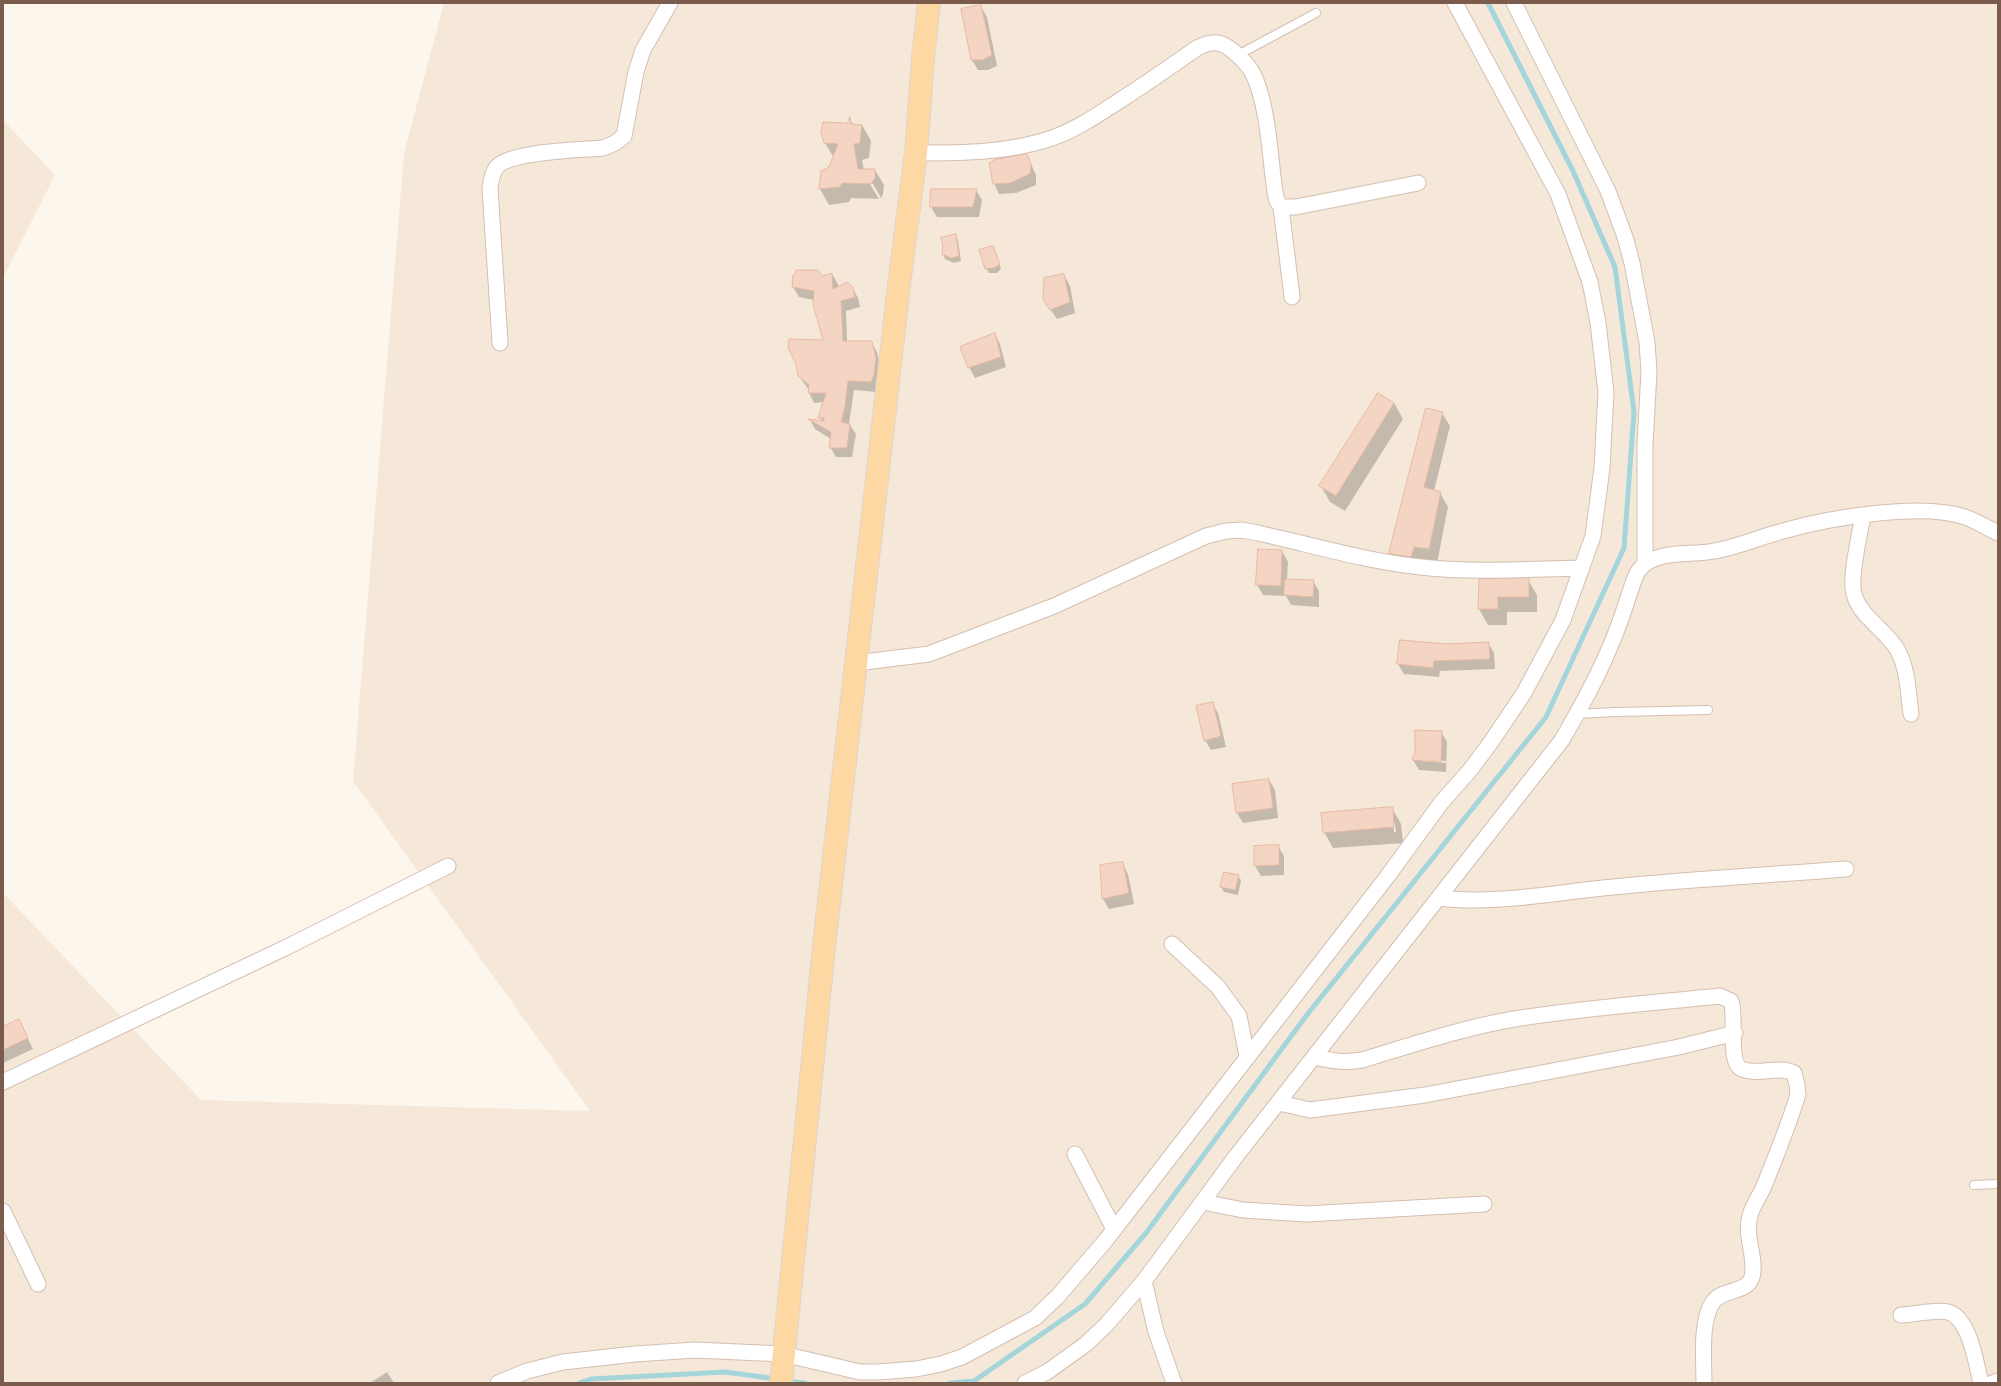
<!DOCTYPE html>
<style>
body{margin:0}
#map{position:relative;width:2001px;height:1386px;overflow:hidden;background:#fdf6ec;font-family:"DejaVu Sans",sans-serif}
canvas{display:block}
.frame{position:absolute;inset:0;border:4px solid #7b5b4c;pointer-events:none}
</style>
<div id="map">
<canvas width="2001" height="1386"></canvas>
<div class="frame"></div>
</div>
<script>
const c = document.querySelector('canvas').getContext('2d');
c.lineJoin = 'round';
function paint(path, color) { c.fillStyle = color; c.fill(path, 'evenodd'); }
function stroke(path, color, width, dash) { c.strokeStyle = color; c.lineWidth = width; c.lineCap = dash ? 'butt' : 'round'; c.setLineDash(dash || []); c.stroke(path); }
paint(new Path2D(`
 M444,3H1998V1383H3V893L201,1100L590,1111L353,781L404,153Z
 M3,120L55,175L3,278Z`), '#f6e8d9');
paint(new Path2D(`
 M981,7L987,17L997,66L988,70H978L972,60Z
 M850,119L853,125H862L871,141L869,158L862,160L864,170H875L884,185L883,194L881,198L873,184H870L879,199L851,198L849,202L829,205L820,189L822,171L830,168L834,158L825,143L848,124Z
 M1027,155L1036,175V185L1016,193L999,194L994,183Z
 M976,190L982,200L979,217H937L931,207Z
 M955,235L958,240L961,261L954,263L945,259L943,254L944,244Z
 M995,252L1001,269L997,273H989L986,268Z
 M832,274L838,284V288L852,287L858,298L860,307L846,311L847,342H871L877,352L881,368L877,392L854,390L849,424L856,434L852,457H836L830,447L831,439L815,429L810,420L822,421L820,418L824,402L814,403L809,393V390L799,376L824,341L814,300L799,297L793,287Z
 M1064,275L1070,286L1075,313L1057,319L1044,300Z
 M995,334L1000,344L1006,367L975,378L969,367Z
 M1394,403L1403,419L1345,511L1330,502L1321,486Z
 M1442,413L1450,426L1434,491L1440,493L1448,507L1437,563L1398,566L1390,552Z
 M1259,550L1282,551L1288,562L1287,580L1313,581L1319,591V607L1291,605L1286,596L1263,595L1257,585Z
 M1480,580H1528L1537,595V612H1507V625H1488L1479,609Z
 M1488,643L1494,653L1495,669L1440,671L1439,677L1404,674L1398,664L1446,645Z
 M1212,703L1218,713L1226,747L1211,750L1205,740Z
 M1441,732L1447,742L1446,772L1419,770L1413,760ZM1420,759L1446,761V763L1420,761Z
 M1269,780L1275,790L1278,818L1243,823L1237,813L1234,785Z
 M1392,808L1401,824L1403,843L1333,848L1324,832ZM1393,823H1395L1396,832H1394Z
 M1278,846L1284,856V875L1261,876L1255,866Z
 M1122,863L1128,874L1134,904L1109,909L1103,899Z
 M1238,876L1241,880L1238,895L1224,892L1221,887Z
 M3,1028L24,1031L33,1049L3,1063Z
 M387,1372L394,1383H370Z`), '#0003');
stroke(new Path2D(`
 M787,1381L805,1383
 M579,1383L591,1379L725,1372L777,1379
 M950,1383L974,1381L1085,1304L1146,1233L1306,1016L1546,717L1624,548L1634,412L1615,267L1573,171L1488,3`), '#a4d5db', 5);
const building = new Path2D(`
 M981,5L992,55L982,60H971L961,9Z
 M850,117L851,124L862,125L860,143L854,144L858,169H875V178L871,184L842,183L840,187L819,189L821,171L829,167L838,144L824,143L821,132L823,122L847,123Z
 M1027,154L1031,164L1030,174L1010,183L993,184L989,163L994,160Z
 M931,189H977L973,207H930Z
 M956,234L959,256L951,258L942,254L943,245L941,238Z
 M993,246L1000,264L994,268L985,269L979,250Z
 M796,270H818L822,276L832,273L833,289L847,282L853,287L855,297L841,301L843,341H872L876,358L874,375L871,382L848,381L845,407L841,422L850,424L847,448H829L831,432L808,419L824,421V418H818L826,393H808L809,385L798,376L796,364L788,348L789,339L823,340L813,304L814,291L792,287L793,275L795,274Z
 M1064,274L1070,302L1050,310L1043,300L1044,278Z
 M995,333L1001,357L968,368L960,347Z
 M1378,393L1394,403L1336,496L1319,486Z
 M1426,408L1443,412L1424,487L1441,492L1429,549L1414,547L1411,557L1392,554L1389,553Z
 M1258,549L1282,550L1281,586L1256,585Z
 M1529,578V597H1498V609H1478L1479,579Z
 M1285,579L1314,580L1313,597L1284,595Z
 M1400,640L1447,644L1489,642L1490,659L1434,661L1433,668L1397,664Z
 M1213,702L1221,736L1204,741L1196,706Z
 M1415,730L1442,731L1441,762L1412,760L1415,752Z
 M1269,779L1273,808L1236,813L1232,784Z
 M1393,807L1394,827L1323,833L1321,813Z
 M1279,845V865L1254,866V846Z
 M1123,862L1129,893L1102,899L1100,865Z
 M1224,872L1239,875L1235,890L1220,887Z
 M19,1019L28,1038L3,1050V1027Z`);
paint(building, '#f4d4c2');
stroke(building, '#e7baa2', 1);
const service = new Path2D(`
 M1238,55L1316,13
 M1577,714L1616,712L1708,710
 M1974,1185L1998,1184`);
const minor = new Path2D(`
 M1514,3L1608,191L1625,237L1632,263L1647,342L1649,372L1645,444V564
 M916,153C961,153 1009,153 1052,138C1075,130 1096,116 1116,103C1144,85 1170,67 1197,48C1211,41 1220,40 1233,51C1240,57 1249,65 1253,74C1268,103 1270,158 1275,192L1277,201L1281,207H1296L1418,183
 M1281,207L1292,297
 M500,343L490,188C491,181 492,173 496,168C508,151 582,150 603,148L615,143L624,136L636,72L643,50L670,3
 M1863,515C1860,534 1849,578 1854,594C1860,617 1885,629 1897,649C1908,668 1908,693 1911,714
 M856,663L929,654L1054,606L1206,536L1226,531L1241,530L1258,533C1312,545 1365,561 1421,567C1473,573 1529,569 1582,568
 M1439,898C1495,905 1557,892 1613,887C1691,879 1769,875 1846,869
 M1172,944L1218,987L1239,1016L1247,1056
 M1314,1057C1333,1061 1342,1063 1362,1060C1412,1045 1462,1028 1514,1019C1582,1008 1651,1003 1720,996L1731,1001C1737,1016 1727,1063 1742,1069C1758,1076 1777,1065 1794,1073L1797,1085L1798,1094C1789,1125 1776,1156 1764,1186C1760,1196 1752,1206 1750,1216C1744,1236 1757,1259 1752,1277C1747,1294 1722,1288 1713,1302C1700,1320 1704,1361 1704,1383
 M3,1082L287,947L448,866
 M1279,1103L1310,1110L1425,1095L1679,1047L1735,1033
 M1075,1154L1114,1229
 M1203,1202L1243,1210L1306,1214L1484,1204
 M3,1211L38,1284
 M1144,1281L1156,1332L1174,1383
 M1901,1315C1914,1315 1936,1309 1948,1312C1970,1318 1976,1364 1981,1383
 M498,1383L527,1371L563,1362L635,1354L695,1350L783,1354L860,1372H878L916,1369L941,1364L962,1357L1035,1318L1058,1296L1106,1240L1387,877L1441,803L1471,769L1491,742L1524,693L1563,620L1593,536L1602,468L1606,392L1598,323L1590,282L1558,194L1455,3
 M1025,1383L1047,1372L1086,1344L1106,1325L1144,1281L1237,1155L1562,740C1579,710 1596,681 1609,649C1617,632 1623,613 1629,595C1632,587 1634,577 1639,570C1655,549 1691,556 1714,551C1738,547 1760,537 1783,531C1828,518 1921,502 1965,517C1977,521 1987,528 1998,533
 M1992,1383L1998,1381`);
const primary = new Path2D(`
 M781,1383L824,946L899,285L916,153L923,58L929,3`);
stroke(service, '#d4bfb2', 10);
stroke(minor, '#d4bfb2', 17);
stroke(primary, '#ddd4d0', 24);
stroke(service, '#fff', 8);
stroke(minor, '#fff', 15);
stroke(primary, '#fdd8a3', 22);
</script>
